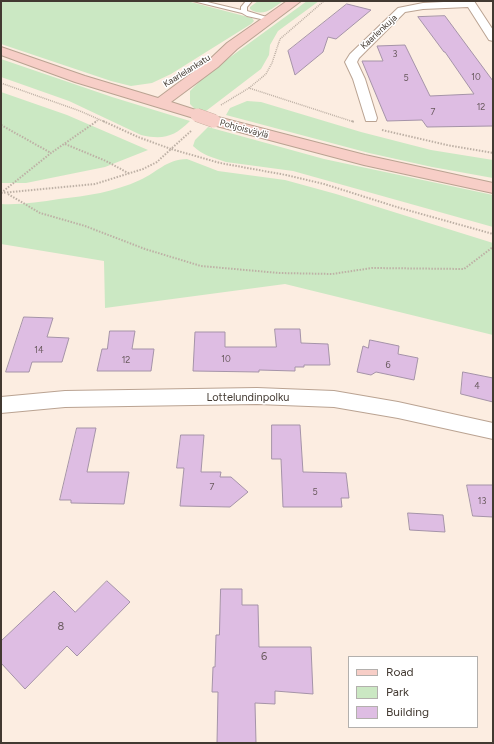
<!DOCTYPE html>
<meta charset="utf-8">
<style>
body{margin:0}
#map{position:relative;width:494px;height:744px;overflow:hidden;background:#fcede1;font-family:Figtree,sans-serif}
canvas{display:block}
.frame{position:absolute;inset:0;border:2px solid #423931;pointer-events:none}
.legend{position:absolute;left:348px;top:656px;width:130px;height:72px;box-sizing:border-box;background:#fff;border:1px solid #b3b0ad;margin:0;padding:5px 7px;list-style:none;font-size:12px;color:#423931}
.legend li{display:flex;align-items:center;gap:8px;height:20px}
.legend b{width:20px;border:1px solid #b3b0ad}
</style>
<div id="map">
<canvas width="494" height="744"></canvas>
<div class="frame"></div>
<ul class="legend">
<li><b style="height:5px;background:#f7cec7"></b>Road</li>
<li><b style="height:11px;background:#cbe8c3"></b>Park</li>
<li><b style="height:11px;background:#debde3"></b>Building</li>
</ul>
</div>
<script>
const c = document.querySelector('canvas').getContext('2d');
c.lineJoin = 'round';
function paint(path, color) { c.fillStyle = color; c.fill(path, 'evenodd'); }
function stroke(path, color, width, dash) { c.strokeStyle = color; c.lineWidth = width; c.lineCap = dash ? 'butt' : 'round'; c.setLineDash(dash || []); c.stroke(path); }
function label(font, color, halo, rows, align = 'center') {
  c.font = font + ' Figtree,sans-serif'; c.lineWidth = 3; c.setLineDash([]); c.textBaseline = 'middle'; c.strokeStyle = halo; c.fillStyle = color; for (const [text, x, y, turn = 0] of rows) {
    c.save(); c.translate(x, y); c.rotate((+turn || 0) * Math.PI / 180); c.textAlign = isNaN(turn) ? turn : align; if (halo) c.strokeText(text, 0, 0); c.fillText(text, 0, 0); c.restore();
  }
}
paint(new Path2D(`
 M1,1H187L252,18L254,21L251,24L171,74L152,83L131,86L111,81L1,44Z
 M258,1H283C273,8 263,18 250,9V7Z
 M307,1H319L278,31L270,45L269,55L261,69L206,111L195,109L190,104V91L207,74Z
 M1,59L112,97L190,121C174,137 163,140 141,135L69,101L1,77Z
 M1,92L67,115L148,150L105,167L26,183H1Z
 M247,101L261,102L361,132L431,150L493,160V178L432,167L369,153L226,115L230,108Z
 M208,127L324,159L493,195V227L293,171L226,162C214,158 202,155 193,146L195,140Z
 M187,159L218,171L285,180L336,194L493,243V335L285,284L105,308L104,261L1,244V204C21,205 40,202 59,199C87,196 114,192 140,180C158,172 165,160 187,159Z`), '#cbe8c3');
const building = new Path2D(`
 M347,4L371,10L336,39L328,37L323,52L295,75L288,51Z
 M445,16L493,81V126L427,127L422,120L387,121L362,61H383L377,46L405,45L430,96L474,94L445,52H444L418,17Z
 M24,317L53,318L47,337L69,338L62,362H32L29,372H6Z
 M275,329H300L301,343L328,344L330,365H304V367H295V371L259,370V372L193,371L195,332H225V347H276Z
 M110,331H135L132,349H154L151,371H97L102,349H107Z
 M370,340L399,346L398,354L418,358L414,380L376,372L371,375L357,372L363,346L368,348Z
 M463,372L493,378V402L461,394Z
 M272,425H300L303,472L346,473L349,498H341L342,507H283L281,459H272Z
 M77,428H96L87,472H129L124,504L71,503V500H60Z
 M181,435H204L201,472H221L220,477H231L248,492L230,507L180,506L184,468H177Z
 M467,485H493V517L473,516Z
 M408,513L443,515L445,532L410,530Z
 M107,581L130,602L77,656L67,646L25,689L1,663V641L54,591L75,612Z
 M221,589H242V605H258L259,647H311L313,694L275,691V704L255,703L256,743H217L218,692H212L213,667H215L216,635H219Z`);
paint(building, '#debde3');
stroke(building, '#a593a8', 1);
const service = new Path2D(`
 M193,1H203L241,10V7L246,1H252L247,7V11L273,19L270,21L247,16L242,13Z`);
const minor = new Path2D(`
 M464,1H474L493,30V41L489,40L468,7L423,9L405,12L359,58L357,62L365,79L377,118L376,121H366L353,79L345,62L350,54L398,8L423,3Z
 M257,388L334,391L398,402L493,423V439L398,418L334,407L257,404L65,407L1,413V397L65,391Z`);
const secondary = new Path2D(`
 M287,1H301L237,49L218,67L171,102L202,112L204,115L202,118L197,119L75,82L1,55V47L85,76L158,98L208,61L227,43Z
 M214,116L365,155L493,183V193L364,165L209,124L206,121L209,118Z`);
stroke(service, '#baa392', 2);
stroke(minor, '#baa392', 2);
stroke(secondary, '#baa392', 2);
stroke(new Path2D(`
 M1,83L80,111L105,122
 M249,88L266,74L272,63L280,39L324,1
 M221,105L249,88L354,122
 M95,122L100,119`), '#bdb0a5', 1.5, [1, 1]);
stroke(new Path2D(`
 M103,121L138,137L171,149L191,131
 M352,121L354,122
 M1,125L51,153
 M382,130L447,145L493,153
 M65,144L106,161L130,174
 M1,193L95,184L143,169L157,162L171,149L220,163L286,175L324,184L400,208L493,234
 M1,193L51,153L97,121
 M8,194L40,213L85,226L145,249L201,266L279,273L332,274L372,268L464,269L493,247`), '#bdb0a5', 2, [1.5, 1.5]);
paint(service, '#fff');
paint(minor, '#fff');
paint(secondary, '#f7cec7');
const secondaryBridge = new Path2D(`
 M197,115L214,121`);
stroke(secondaryBridge, '#baa392', 14, []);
stroke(secondaryBridge, '#f7cec7', 13);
label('9px', '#423931', '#fff', [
 ["Kaarlenkuja",379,32,-43],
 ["Kaarlelankatu",187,71,-32],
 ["Pohjoisväylä",244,129,15]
]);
label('9px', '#695a5e', null, [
 ["3",395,54],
 ["10",476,77],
 ["5",406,78],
 ["12",481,107],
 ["7",433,112],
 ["14",39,350],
 ["10",226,359],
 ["12",126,360],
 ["6",388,365],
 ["4",477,386],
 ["7",212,487],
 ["5",315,492],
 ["13",482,501]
]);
label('11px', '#423931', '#fff', [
 ["Lottelundinpolku",248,398]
]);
label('11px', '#695a5e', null, [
 ["8",61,627],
 ["6",264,657]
]);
</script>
